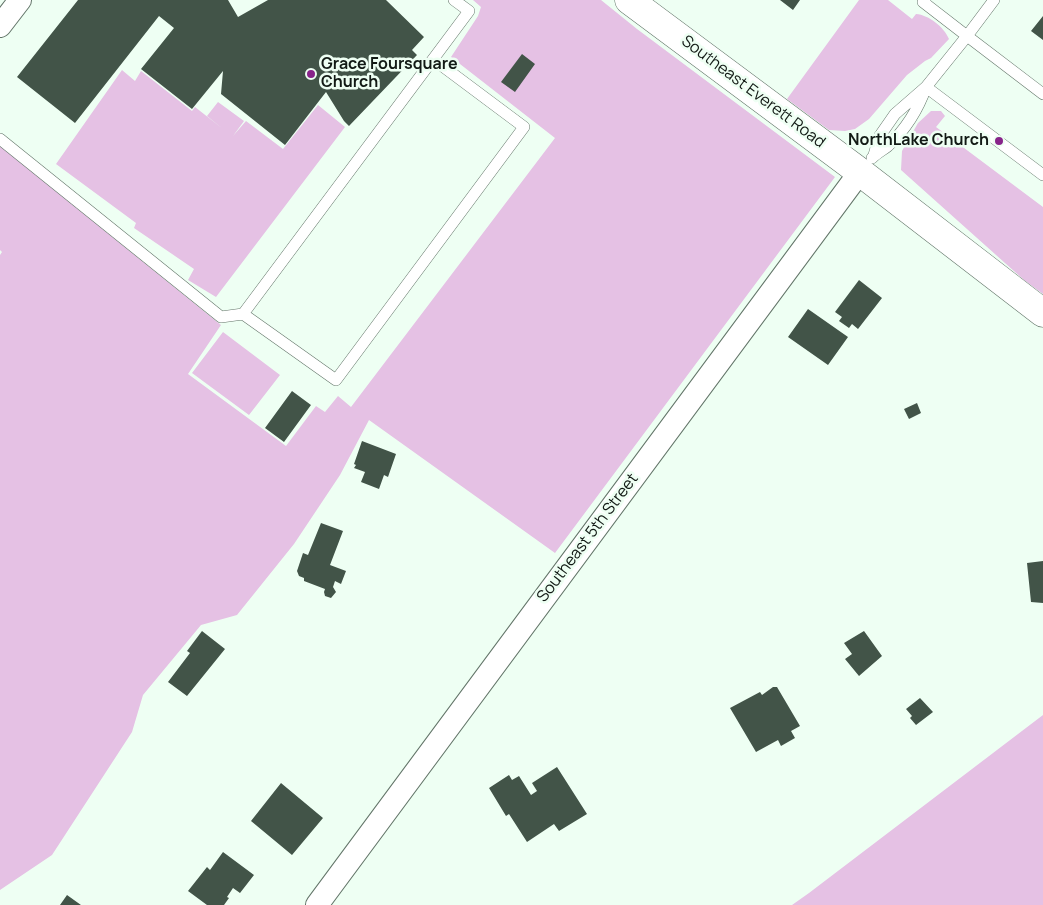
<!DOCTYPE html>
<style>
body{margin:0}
canvas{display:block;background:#eefff3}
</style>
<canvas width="1043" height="905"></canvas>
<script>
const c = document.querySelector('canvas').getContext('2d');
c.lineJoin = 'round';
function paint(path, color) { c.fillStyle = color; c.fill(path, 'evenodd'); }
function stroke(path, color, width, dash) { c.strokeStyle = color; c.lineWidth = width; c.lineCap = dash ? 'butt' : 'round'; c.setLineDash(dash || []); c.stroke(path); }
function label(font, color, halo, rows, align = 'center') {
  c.font = font + ' Manrope,sans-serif'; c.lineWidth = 5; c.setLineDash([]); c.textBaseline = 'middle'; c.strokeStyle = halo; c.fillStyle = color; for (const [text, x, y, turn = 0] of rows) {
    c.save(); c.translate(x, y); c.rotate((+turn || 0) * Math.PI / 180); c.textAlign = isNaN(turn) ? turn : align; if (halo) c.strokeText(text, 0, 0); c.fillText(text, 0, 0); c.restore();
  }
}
paint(new Path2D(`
 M473,0H601L637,29L835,177L555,553L369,420L340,475L294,544L237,615L201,625L143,695L132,732L52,855L0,890V255L2,252L0,250V146L221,325L188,374L286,446L316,406L325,412L338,396L351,407L555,138L451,57L478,16L481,7Z
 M859,0H888L912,19L916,14C929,15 944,27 949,39L931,58L925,61L907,75L869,119L855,129L845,131L829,130L787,99Z
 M122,70L135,81L141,71L192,111L195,107L223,129L207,116L218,102L244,121L233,136L246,121L283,149L318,105L345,127L216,297L188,280L194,269L134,228L136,223L56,164Z
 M931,111H941L945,116L936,127L1043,207V294L1024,280L901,170L902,151L918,123Z
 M223,332L280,375L249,415L192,373Z
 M1043,715V905H792L809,893Z`), '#e5c1e4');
paint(new Path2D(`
 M78,0H228L238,17L268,0H386L424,37L412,50L417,55L349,126L344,121L326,92L285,145L221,94L223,71L192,109L141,69L174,28L159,16L75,123L17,77Z
 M780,0H800L793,10Z
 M1043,16V40L1031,31Z
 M522,54L535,64L515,92L501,82Z
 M859,280L882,298L858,329L852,324L849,328L839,321L842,317L835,312Z
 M808,309L848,337L828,365L788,337Z
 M292,391L311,405L284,442L265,428Z
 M917,403L921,413L909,419L904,409Z
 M362,441L396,454L388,477L384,475L379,489L361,482L365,472L354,468L356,465L354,464Z
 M321,523L343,531L330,565L346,571L341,584L335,581L333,587L336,592L331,598L325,596L324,592L325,589L304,581V578L299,576L297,571L303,553L308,555Z
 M1043,561V603L1031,602L1027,563Z
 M202,631L225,649L187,696L168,682L190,653L187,651Z
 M864,631L882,656L859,676L845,659L852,654L844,643Z
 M773,687H777L800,726L791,731L795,738L781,746L778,740L756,752L730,708L760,692L762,695Z
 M920,698L933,712L916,725L910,718L912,716L906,709Z
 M557,767L587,814L559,831L554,824L527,842L509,814L506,816L489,788L509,775L512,780L519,776L531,795L537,791L532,783Z
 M281,783L323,818L292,855L251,821Z
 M223,852L254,875L240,893L233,888L227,897L229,898L224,905H207L188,891L207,867L210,870Z
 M67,895L81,905H60Z`), '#425448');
const lane = new Path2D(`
 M994,0L967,36L1043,94
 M926,87L1043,175
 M0,139L221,317L243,314L469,11L454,0
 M874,155L879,137L895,114L926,87L967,36L923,2L925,0
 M872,158C877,153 883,150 888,146C906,129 918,110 926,87
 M243,314L336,380L524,127L433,59`);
const street = new Path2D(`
 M0,26L20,0
 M317,905L860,172`);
const secondary = new Path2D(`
 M629,0L860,172L1043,313`);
stroke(lane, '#637569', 12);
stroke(street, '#637569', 24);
stroke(secondary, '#637569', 29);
stroke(lane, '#fff', 11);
stroke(street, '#fff', 22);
stroke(secondary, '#fff', 28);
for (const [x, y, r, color] of [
 [311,74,5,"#88238a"],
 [999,141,5,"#88238a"]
]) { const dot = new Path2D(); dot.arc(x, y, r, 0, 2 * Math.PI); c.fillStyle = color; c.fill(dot); stroke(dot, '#eefff3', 2); }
label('bold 16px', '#121a15', '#eefff3', [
 ["Grace Foursquare",321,65],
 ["Church",321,83],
 ["NorthLake Church",989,141,"right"]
], 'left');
label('16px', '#121a15', '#eefff3', [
 ["Southeast Everett Road",753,92,37],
 ["Southeast 5th Street",588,538,-53]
]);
</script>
